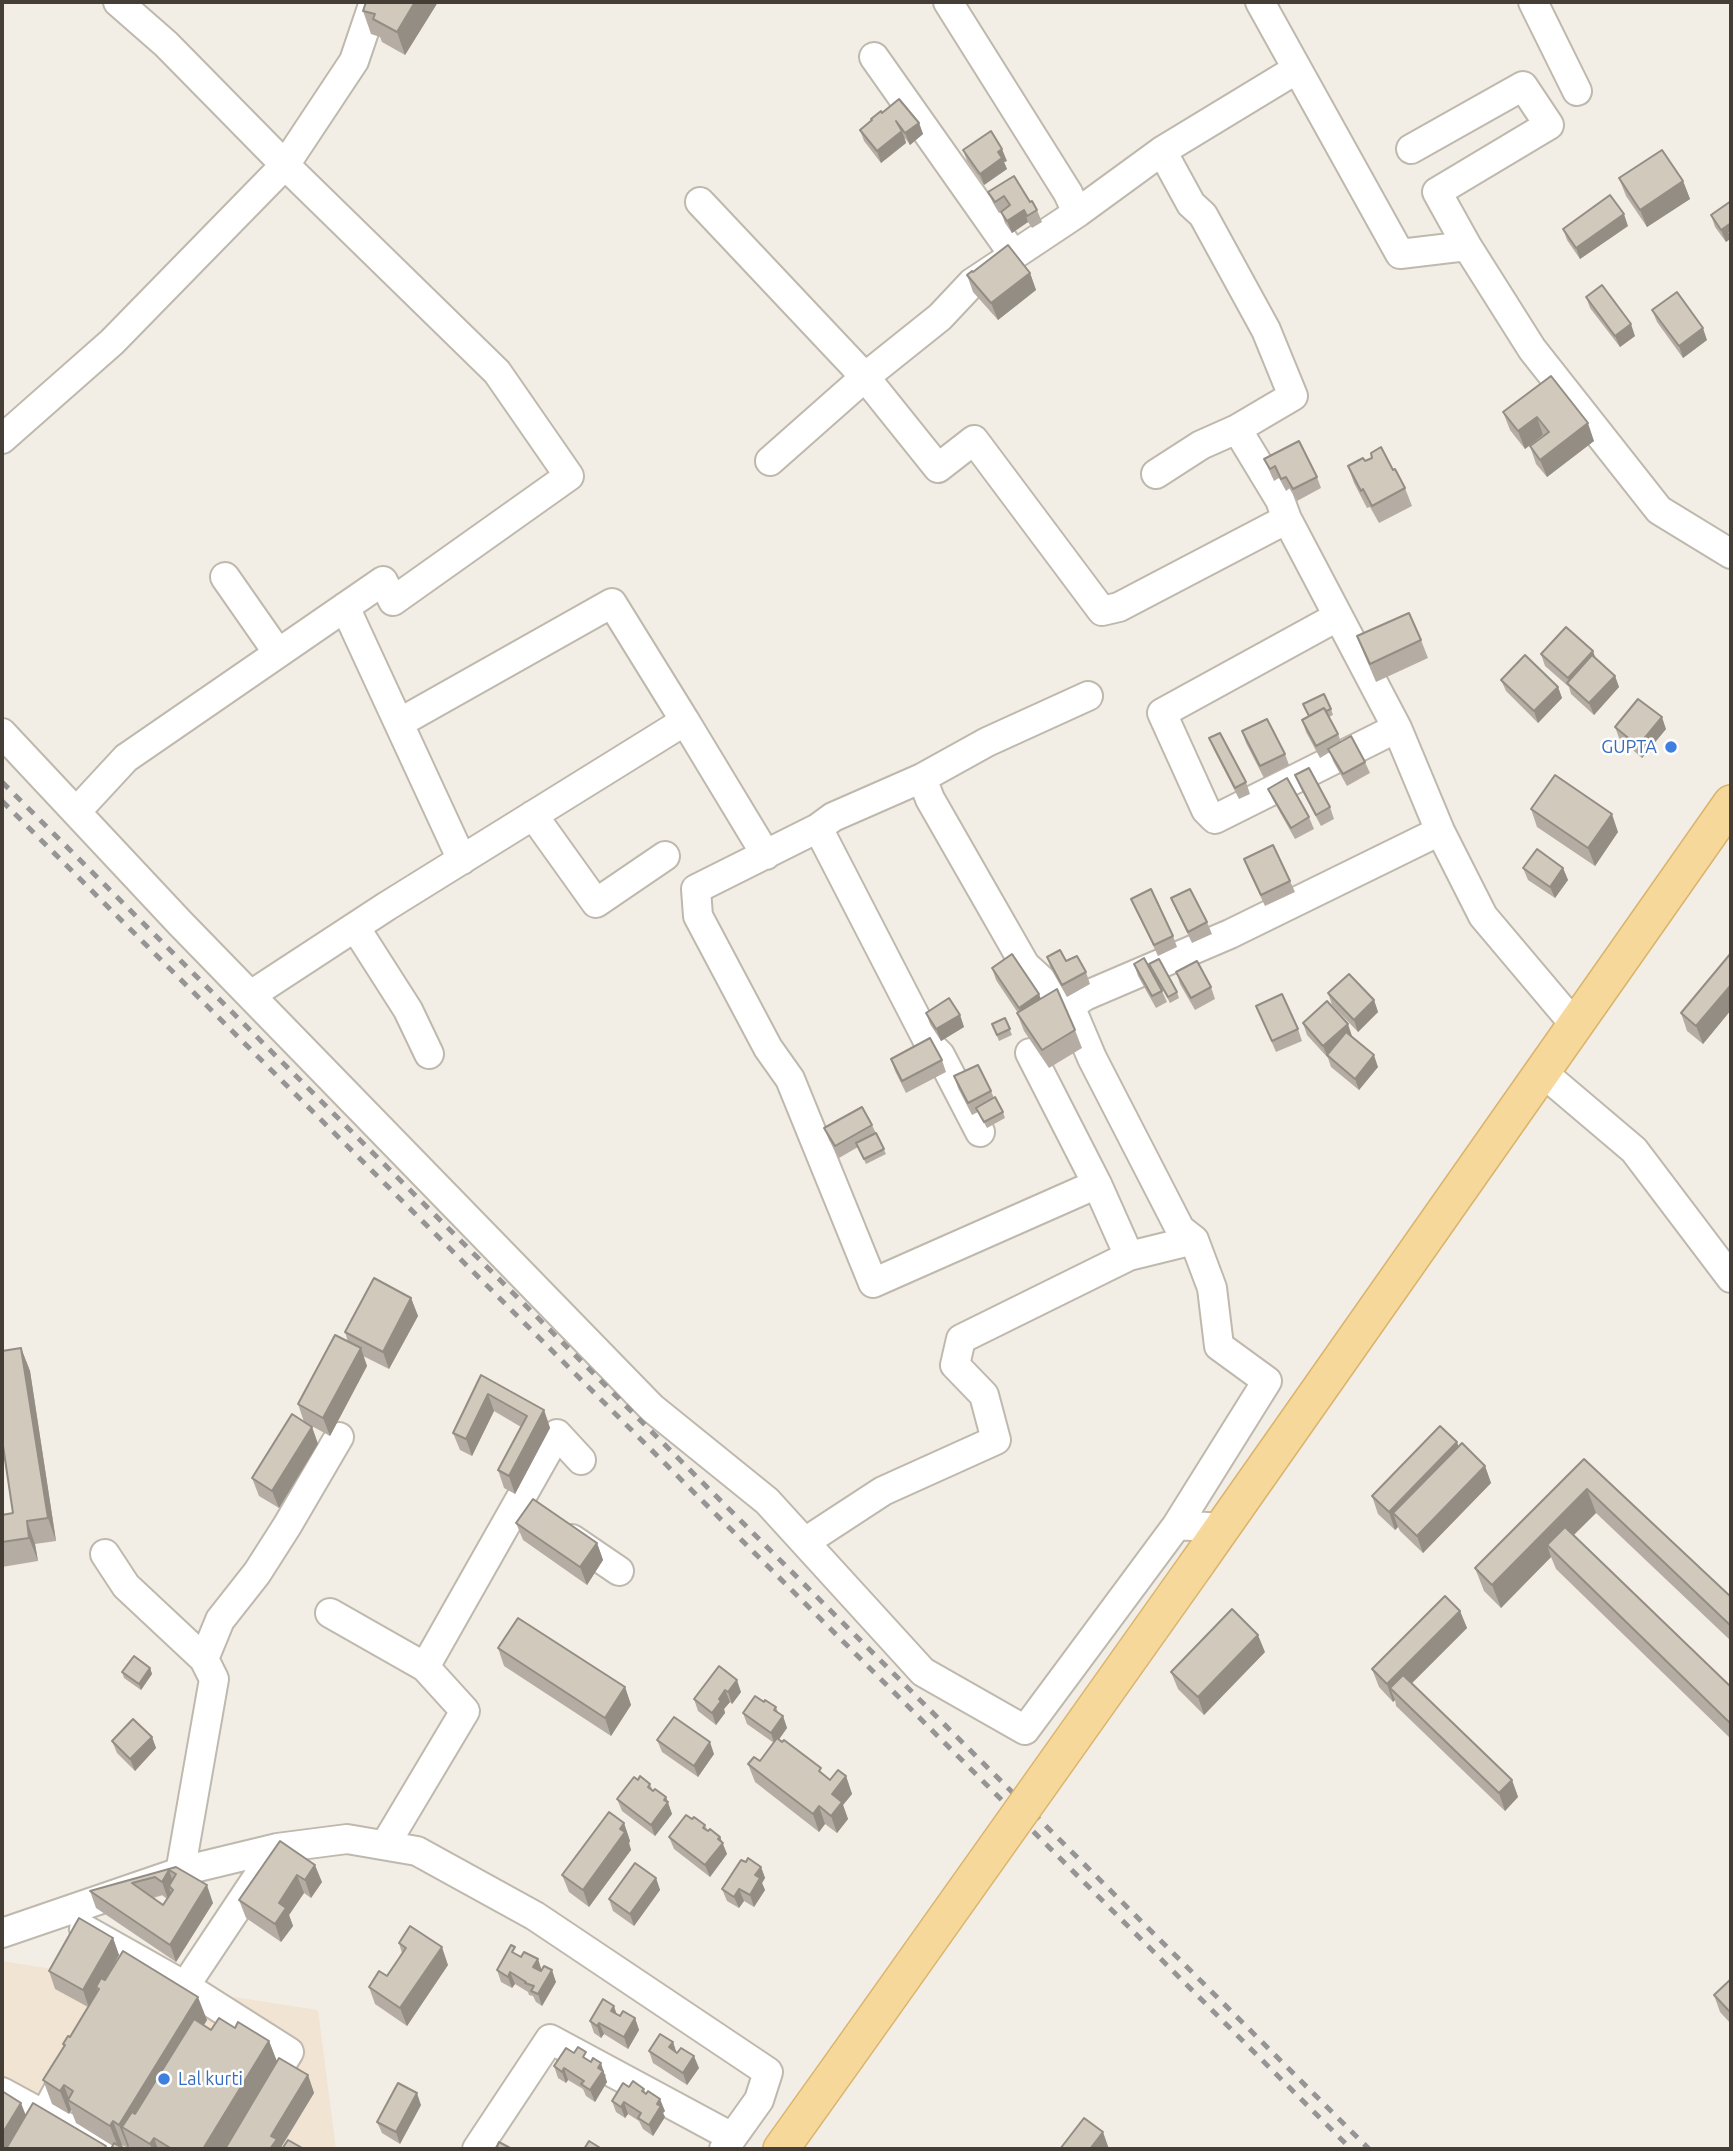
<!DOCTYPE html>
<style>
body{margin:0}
#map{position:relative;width:1733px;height:2151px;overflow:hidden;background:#f2eee6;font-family:Ubuntu,sans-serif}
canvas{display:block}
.frame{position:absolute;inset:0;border:4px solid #443e36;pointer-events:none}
</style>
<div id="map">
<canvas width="1733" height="2151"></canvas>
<div class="frame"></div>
</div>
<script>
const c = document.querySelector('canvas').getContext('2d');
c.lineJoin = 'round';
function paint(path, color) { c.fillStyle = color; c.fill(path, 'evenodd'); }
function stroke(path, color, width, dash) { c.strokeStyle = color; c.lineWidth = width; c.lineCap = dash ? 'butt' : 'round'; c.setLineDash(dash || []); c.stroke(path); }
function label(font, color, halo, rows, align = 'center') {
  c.font = font + ' Ubuntu,sans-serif'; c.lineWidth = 5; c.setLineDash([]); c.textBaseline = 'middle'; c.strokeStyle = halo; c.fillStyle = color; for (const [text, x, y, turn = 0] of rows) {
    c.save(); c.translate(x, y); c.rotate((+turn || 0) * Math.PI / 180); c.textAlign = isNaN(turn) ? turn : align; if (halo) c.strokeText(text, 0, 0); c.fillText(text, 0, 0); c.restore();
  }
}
paint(new Path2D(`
 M2,1961L318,2010L336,2149H2Z`), '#f2e4d3');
const minor = new Path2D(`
 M948,2L1068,193L1077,213
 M1260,2L1400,254L1467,246L1532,349L1659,510L1731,554
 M1533,2L1577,91
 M874,57L1013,254
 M1411,149L1523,86L1549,125L1437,192L1467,246
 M700,202L865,377L938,468L974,440L1102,611L1119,607L1287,519
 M1237,429L1280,500L1287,519L1397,728L1440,831L1483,916L1575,1025
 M2,439L112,342L285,165L354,61L374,2
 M770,461L865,377L940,317L972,283L1077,213L1162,151L1297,69
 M1156,474L1201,445L1237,429L1293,396L1266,330L1203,215L1191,204L1162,151
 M225,577L278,653
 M345,607L462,860
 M1337,617L1162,713L1206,810L1215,819L1397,728
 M1088,696L987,742L922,778L833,817L818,828L696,889L698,916L768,1048L790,1079L873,1283L1097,1184
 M399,723L612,603L685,721
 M2,733L180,923L652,1408L767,1501L923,1672L1025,1730L1177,1525L1222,1528
 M76,812L126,758L383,581L393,601L569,476L497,372L285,165L166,44L118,2
 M533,815L596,903L665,856
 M818,828L930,1045L940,1055L980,1132
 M355,927L408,1010L429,1054
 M251,995L387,906L685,721L766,855
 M1070,1006L1085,996L1230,934L1440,831
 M1030,1053L1097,1184L1129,1256
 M1542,1072L1634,1150L1731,1278
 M1177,1525L1267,1381L1219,1346L1212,1288L1194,1240
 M572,1539L619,1571
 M805,1542L883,1491L996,1440L984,1395L955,1365L961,1339L1129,1256L1194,1240L1180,1229L1092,1058L1070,1006L1025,965L930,799L922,778
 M105,1554L126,1586L204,1659L214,1679L180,1873
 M330,1613L425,1667
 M204,1659L220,1620L257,1573L287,1526L339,1437
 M385,1845L465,1711L425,1667L557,1434L581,1460
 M84,1929L185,1986L261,1872
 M2,1933L186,1870L277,1848L347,1839L417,1851L535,1916L768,2072L759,2100L724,2149
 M185,1986L289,2052L229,2149
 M2,2092L107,2149
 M23,2149L44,2116L69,2070
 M477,2149L550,2039L732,2137`);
const major = new Path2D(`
 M1196,1565L1731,803
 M781,2149L846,2058`);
stroke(minor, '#bfb8ad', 32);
stroke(major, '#dab46c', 38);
stroke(minor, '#fff', 28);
stroke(major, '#f6d89b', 35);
stroke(new Path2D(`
 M2,782L1369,2149
 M2,801L1351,2149`), '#959595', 5, [9, 9]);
const majorBridge = new Path2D(`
 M846,2058L1196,1565`);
stroke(majorBridge, '#dab46c', 38, []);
stroke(majorBridge, '#f6d89b', 35);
paint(new Path2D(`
 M366,2H438L405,55L382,42L380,37L371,34L363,11Z
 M882,113L919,123L923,134L910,145L905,138L906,143L881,163L864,141L860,130Z
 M963,150L1007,161L1004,162L1007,169L984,185L967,161Z
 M1619,178L1683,181L1690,199L1647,227L1626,196Z
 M988,192L1030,202L1037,210L1042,222L1032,228L1028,222L1012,233L1005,223L1001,212L999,213L993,203Z
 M1731,201V244L1730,239L1726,242L1715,227L1711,215Z
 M1628,226L1580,259L1567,240L1563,229Z
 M973,272L1030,273L1036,290L998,320L973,292L967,275Z
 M1586,297L1635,336L1620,347L1590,308Z
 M1652,310L1707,340L1683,358L1657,322Z
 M1551,376L1594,441L1547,477L1536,464L1530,446L1544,436L1543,435L1525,449L1510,430L1503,412Z
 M1264,459L1317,477L1321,488L1297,501L1290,488L1286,491L1279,478L1274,481Z
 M1365,461L1393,470L1405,488L1412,506L1379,523L1370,507L1367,508L1354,483L1348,466Z
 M1357,636L1421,640L1428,658L1376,682L1364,654Z
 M1593,651L1595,658L1615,676L1619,687L1594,715L1571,694L1569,687L1545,666L1541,654Z
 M1501,680L1558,687L1562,698L1538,723L1506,691Z
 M1331,709L1333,715L1329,717L1338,734L1341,742L1365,762L1370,773L1347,786L1333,761L1330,752L1320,758L1306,732L1302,720Z
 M1615,727L1666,729L1642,758L1619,738Z
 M1242,731L1285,754L1289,765L1264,778L1246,743Z
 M1209,738L1246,782L1250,794L1239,799L1214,750Z
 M1295,775L1330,807L1334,819L1321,826L1300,787Z
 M1268,789L1309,817L1314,829L1295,839L1273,800Z
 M1531,809L1618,832L1595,866L1537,827Z
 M1244,859L1290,881L1295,892L1265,906L1248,870Z
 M1523,868H1563L1568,880L1555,898L1528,880Z
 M1171,898L1207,922L1212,934L1192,943L1176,910Z
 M1131,899L1173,936L1177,947L1158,956L1136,910Z
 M1731,953V1010L1703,1044L1687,1031L1681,1013Z
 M1047,957L1066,961L1086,972L1090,984L1067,997L1051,969Z
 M1134,964L1162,991L1167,1002L1156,1008L1138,976Z
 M1149,964L1177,992L1179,998L1170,1003Z
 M992,968L1039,994L1041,999L1075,1030L1082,1048L1049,1068L1024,1031L1017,1013H1018L996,980Z
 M1176,972L1211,987L1215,999L1195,1010L1180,984Z
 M1328,993L1374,1000L1378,1012L1358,1032L1332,1005Z
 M1256,1006L1298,1029L1302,1041L1276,1052Z
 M926,1013L960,1015L964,1027L941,1041L930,1024Z
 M1005,1018L1012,1035L999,1041L992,1024Z
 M1303,1023L1352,1036L1378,1067L1359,1090L1331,1067L1328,1058L1307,1035Z
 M891,1059L942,1060L946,1072L906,1093L895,1071Z
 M954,1076L991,1091L994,1098L1003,1112L1005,1118L987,1128L978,1112L972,1115L958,1088Z
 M872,1125L886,1154L866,1164L858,1147L839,1158L829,1140L824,1128Z
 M411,1298L418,1316L389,1369L363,1356L367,1366L330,1436L308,1424L312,1427L318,1444L279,1508L259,1496L252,1478L304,1422L298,1404L348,1342L345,1332Z
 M21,1348L30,1371L56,1541L35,1544L38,1561L2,1567V1515L13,1513Z
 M481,1375L544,1410L550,1428L515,1494L504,1488L498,1470L521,1427L494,1411L472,1456L460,1450L453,1433Z
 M1457,1442L1458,1447L1485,1466L1491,1483L1423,1553L1400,1531L1398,1527L1395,1530L1378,1514L1372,1496Z
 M1584,1459L1731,1597V1641L1596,1513L1574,1535L1731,1687V1739L1556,1569L1551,1557L1501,1608L1484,1591L1475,1568Z
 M516,1523L597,1543L603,1560L587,1585L523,1540Z
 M1460,1611L1467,1628L1412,1683L1512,1780L1518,1797L1505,1811L1396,1706L1395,1700L1393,1702L1379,1687L1372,1669Z
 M498,1648L625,1687L631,1705L611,1736L504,1666Z
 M1265,1652L1204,1715L1178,1689L1171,1672Z
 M719,1666L741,1692L732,1704L730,1702L724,1709L725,1713L716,1725L698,1711L694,1699Z
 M150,1668L152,1674L141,1690L124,1678L122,1672Z
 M764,1702L776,1707L778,1712L783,1716L787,1728L779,1739L830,1780L846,1776L852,1794L843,1805L848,1819L837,1833L825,1824L819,1832L755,1782L748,1764L760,1761L774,1743L747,1724L743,1713Z
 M152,1737L156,1748L135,1771L117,1753L112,1741Z
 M657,1740L714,1754L698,1777L662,1752Z
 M638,1780L650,1784L653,1791L666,1797L672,1814L655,1836L622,1811L617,1799Z
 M692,1819L705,1825L708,1831L720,1837L727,1854L710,1877L674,1849L669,1837Z
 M624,1823L630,1841L629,1843L631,1850L589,1907L569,1892L562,1875Z
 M280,1841L322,1882L311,1898L304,1893L289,1915L293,1926L281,1942L246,1918L239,1900Z
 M746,1862L761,1867L765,1878L762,1883L765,1890L754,1907L744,1901L739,1908L727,1901L722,1889Z
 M176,1867L213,1903L176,1962L96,1908L90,1891ZM162,1895L167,1899L163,1905L152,1897Z
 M656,1878L660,1890L634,1926L613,1911L609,1899Z
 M113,1938L119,1955L106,1978L207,2020L204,2025L211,2030L235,2028L269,2041L277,2062L308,2075L314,2093L280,2149H130L129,2146L128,2148L122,2145L120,2147L113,2146L76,2123L71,2110L69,2114L52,2104L43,2080L64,2047L63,2044L70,2037L88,2007L55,1989L49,1971Z
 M399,1943L448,1965L407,2026L375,2004L369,1987L387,1976L402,1953Z
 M518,1955L542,1970L556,1982L542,2006L536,2002L533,1996L529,1995L528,1992L515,1984L512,1988L501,1982L497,1970Z
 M1731,1979V2024L1720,2012L1714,1995Z
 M617,2015L620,2016L635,2018L639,2030L628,2049L604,2034L601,2038L594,2033L590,2021Z
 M673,2042L676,2052L699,2068L687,2085L653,2063L649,2051Z
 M574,2053L589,2061L606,2075L605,2077L607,2082L595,2102L586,2096L583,2089L568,2080L566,2083L558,2078L554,2066Z
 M629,2087L644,2089L646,2094L665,2111L663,2113L665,2117L653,2136L643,2129L639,2121L628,2114L625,2118L616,2112L612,2101Z
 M421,2105L400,2144L382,2133L377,2122Z`), '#b5ada3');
paint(new Path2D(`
 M415,2H438L405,55L397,32Z
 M919,123L923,134L910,145L905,133Z
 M902,131L906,143L881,163L877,151Z
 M1002,149L1007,161L1004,162L1007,169L984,185L980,174L998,152Z
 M1683,181L1690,199L1647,227L1640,210Z
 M1024,210L1028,222L1012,233L1007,221Z
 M1624,214L1628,226L1580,259L1576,248Z
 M1731,223V238L1727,232L1730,239L1726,242L1721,230Z
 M1030,273L1036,290L998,320L991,303Z
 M1631,324L1635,336L1620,347L1615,336Z
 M1703,328L1707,340L1683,358L1679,346Z
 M1537,417L1543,435L1525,449L1518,431Z
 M1588,423L1594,441L1547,477L1540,460Z
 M1593,651L1597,663L1571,686L1568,678Z
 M1615,676L1619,687L1594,715L1589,703Z
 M1558,687L1562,698L1538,723L1534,711Z
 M1662,717L1666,729L1642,758L1638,746Z
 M1612,814L1618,832L1595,866L1588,848Z
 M1563,868L1568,880L1555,898L1550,887Z
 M1731,985V1010L1703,1044L1696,1026Z
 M1039,994L1043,1006L1023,1020L1019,1008Z
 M1374,1000L1378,1012L1358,1032L1354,1020Z
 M960,1015L964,1027L941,1041L936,1029Z
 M1348,1024L1352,1036L1329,1057L1327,1055L1328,1058L1323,1046Z
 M1374,1055L1378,1067L1359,1090L1355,1079Z
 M411,1298L418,1316L389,1369L383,1352Z
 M21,1348L30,1371L56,1541L48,1518Z
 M361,1348L367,1366L330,1436L323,1418Z
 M488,1394L494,1411L472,1456L466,1439Z
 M544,1410L550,1428L515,1494L509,1476Z
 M312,1427L318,1444L279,1508L272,1491Z
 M1457,1442L1463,1460L1393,1513L1398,1527L1395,1530L1389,1512Z
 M1485,1466L1491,1483L1423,1553L1417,1536Z
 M1587,1489L1596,1513L1555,1553L1547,1545L1551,1557L1501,1608L1492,1585Z
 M27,1521L35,1544L38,1561L29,1538Z
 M597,1543L603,1560L587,1585L580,1567Z
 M1460,1611L1467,1628L1399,1696L1390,1688L1395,1700L1393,1702L1387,1684Z
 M1258,1635L1265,1652L1204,1715L1198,1697Z
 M150,1668L152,1674L141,1690L139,1684Z
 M737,1680L741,1692L732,1704L728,1692Z
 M625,1687L631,1705L611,1736L605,1718Z
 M725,1690L730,1702L724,1709L725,1713L716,1725L712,1713L719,1699Z
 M783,1716L787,1728L775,1745L771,1733Z
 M152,1737L156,1748L135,1771L130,1759Z
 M710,1742L714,1754L698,1777L694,1766Z
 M846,1776L852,1794L843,1805L848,1819L837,1833L831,1816L832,1794Z
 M1512,1780L1518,1797L1505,1811L1499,1793Z
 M666,1797L672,1814L655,1836L651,1825Z
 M819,1806L825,1824L819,1832L813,1814Z
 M624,1823L630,1841L629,1843L631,1850L589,1907L583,1890Z
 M720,1837L727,1854L710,1877L705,1865Z
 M315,1865L322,1882L311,1898L305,1880Z
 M761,1867L765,1878L762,1883L765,1890L754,1907L750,1895L755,1875Z
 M169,1870L175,1888L169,1886L171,1894L168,1899L162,1882Z
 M297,1875L304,1893L289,1915L293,1926L281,1942L275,1924L279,1903Z
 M656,1878L660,1890L634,1926L630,1914Z
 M207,1885L213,1903L176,1962L170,1945Z
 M739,1889L744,1901L739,1908L734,1897Z
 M113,1938L119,1955L100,1990L96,1987L98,1993L89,2008L83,1990Z
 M442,1947L448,1965L407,2026L400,2008Z
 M538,1959L542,1971L538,1979L533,1967Z
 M552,1970L556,1982L542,2006L538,1994Z
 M510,1972L515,1984L512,1988L508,1977Z
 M198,1997L207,2020L136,2135L122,2127L129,2146L128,2148L119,2125Z
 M614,2006L618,2018L611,2011Z
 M635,2018L639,2030L628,2049L624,2037Z
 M599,2023L604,2034L601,2038L597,2026Z
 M269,2041L278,2064L226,2149H203Z
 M673,2042L677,2054L669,2047Z
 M694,2056L699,2068L687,2085L683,2073Z
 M601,2063L607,2082L595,2102L590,2090L598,2068Z
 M564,2068L568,2080L566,2083L562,2072Z
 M308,2075L314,2093L280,2149H270L271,2136Z
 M64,2085L70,2102L68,2100L71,2110L69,2114L60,2091Z
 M417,2093L421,2105L400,2144L396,2132Z
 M660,2099L665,2111L663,2113L665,2117L653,2136L649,2125Z
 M624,2102L628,2114L625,2118L621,2107Z
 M21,2103L30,2126L15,2149H2V2134Z
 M113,2121L122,2145L119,2149L110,2126Z
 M1103,2132L1109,2149H1090Z
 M154,2138L158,2149H152L150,2144Z`), '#938d84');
const building = new Path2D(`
 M366,2H415L397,32L373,19L375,14L363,11Z
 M899,99L919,123L905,133L896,121L902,131L877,151L860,130L872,120L871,119L881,111L882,113Z
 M991,131L1002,149L998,152L1002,158L980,174L963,150Z
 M1662,150L1683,181L1640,210L1619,178Z
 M1014,176L1030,202L1032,201L1037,210L1027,216L1024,210L1007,221L1001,212L1010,205L1004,196L995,202L988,192Z
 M1610,195L1624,214L1576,248L1563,229Z
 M1731,201V223L1721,230L1711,215Z
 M1731,229V238L1727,232Z
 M1008,245L1030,273L991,303L967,275L972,271L973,272Z
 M1602,285L1631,324L1615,336L1586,297Z
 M1677,292L1703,328L1679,346L1652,310Z
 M1551,376L1588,423L1540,460L1530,446L1549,432L1537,417L1518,431L1503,412Z
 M1299,441L1317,477L1293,489L1286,477L1281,479L1275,466L1270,469L1264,459Z
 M1381,447L1393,470L1395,469L1405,488L1372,506L1363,489L1361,491L1348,466L1363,458L1365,461L1372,458L1371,453Z
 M1409,613L1421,640L1370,664L1357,636Z
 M1566,627L1593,651L1568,678L1541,654Z
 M1525,655L1558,687L1534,711L1501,680Z
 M1592,655L1615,676L1589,703L1567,683Z
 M1324,694L1331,709L1326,711L1324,708L1309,716L1303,704Z
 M1638,699L1662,717L1638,746L1615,727Z
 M1324,708L1338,734L1316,746L1302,720Z
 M1267,719L1285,754L1260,766L1242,731Z
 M1220,733L1246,782L1235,788L1209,738Z
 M1351,736L1365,762L1343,774L1328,749Z
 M1309,768L1330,807L1316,815L1295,775Z
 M1555,775L1612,814L1588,848L1531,809Z
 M1287,778L1309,817L1291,828L1268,789Z
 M1273,845L1290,881L1261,895L1244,859Z
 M1537,849L1563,868L1550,887L1523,868Z
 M1151,889L1173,936L1154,945L1131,899Z
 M1190,889L1207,922L1188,932L1171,898Z
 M1060,950L1066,961L1077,956L1086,972L1062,985L1047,957Z
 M1731,953V985L1696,1026L1681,1013Z
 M1012,954L1039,994L1019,1008L992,968Z
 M1144,958L1162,991L1152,996L1134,964Z
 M1159,959L1177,992L1168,997L1149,964Z
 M1197,961L1211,987L1191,998L1176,972Z
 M1349,974L1374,1000L1354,1020L1328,993Z
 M1057,989L1075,1030L1042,1050L1017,1013Z
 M1282,994L1298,1029L1272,1041L1256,1006Z
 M949,998L960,1015L936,1029L926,1013Z
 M1327,1001L1348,1024L1323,1046L1303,1023Z
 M1005,1018L1010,1029L997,1035L992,1024Z
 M1346,1032L1374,1055L1355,1079L1327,1055Z
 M930,1038L942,1060L902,1081L891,1059Z
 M978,1065L991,1091L968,1103L954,1076Z
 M995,1097L1003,1112L984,1122L976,1108Z
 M862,1107L872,1125L835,1146L824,1128Z
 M876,1133L884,1149L864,1159L856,1143Z
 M374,1278L411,1298L383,1352L345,1332Z
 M335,1335L361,1348L323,1418L298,1404Z
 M21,1348L48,1518L27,1521L29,1538L2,1542V1515L13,1513L2,1439V1351Z
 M481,1375L544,1410L509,1476L498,1470L527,1416L488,1394L466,1439L453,1433Z
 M292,1414L312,1427L272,1491L252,1478Z
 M1440,1426L1457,1442L1389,1512L1372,1496Z
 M1462,1443L1485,1466L1417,1536L1393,1513Z
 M1584,1459L1731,1597V1626L1587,1489L1492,1585L1475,1568Z
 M533,1499L597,1543L580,1567L516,1523Z
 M1565,1527L1731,1687V1724L1547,1545Z
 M1445,1596L1460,1611L1387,1684L1372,1669Z
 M1232,1609L1258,1635L1198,1697L1171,1672Z
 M518,1618L625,1687L605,1718L498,1648Z
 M134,1656L150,1668L139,1684L122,1672Z
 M719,1666L737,1680L728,1692L725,1690L719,1699L721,1701L712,1713L694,1699Z
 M1403,1675L1512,1780L1499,1793L1390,1688Z
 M755,1696L764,1702L765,1700L776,1707L774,1710L783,1716L771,1733L743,1713Z
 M674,1717L710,1742L694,1766L657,1740Z
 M133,1719L152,1737L130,1759L112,1741Z
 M777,1738L782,1742L784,1740L821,1768L819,1771L830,1780L838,1770L846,1776L832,1794L842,1802L831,1816L819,1806L813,1814L748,1764L754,1757L760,1761Z
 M640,1776L650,1784L648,1787L653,1791L655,1789L666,1797L664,1800L668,1802L651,1825L617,1799L634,1777L638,1780Z
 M609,1812L624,1823L620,1829L625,1832L583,1890L562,1875Z
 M686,1815L692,1819L694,1817L705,1825L703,1828L708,1831L710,1829L720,1837L718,1839L723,1843L705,1865L669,1837Z
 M280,1841L315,1865L305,1880L297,1875L279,1903L286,1908L275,1924L239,1900Z
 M748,1858L761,1867L755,1875L760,1878L750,1895L739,1889L734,1897L722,1889L741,1860L746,1862Z
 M635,1863L656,1878L630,1914L609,1899Z
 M176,1867L207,1885L170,1945L90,1891ZM169,1870L176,1874L169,1886L173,1890L163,1905L132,1883L155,1877L162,1882Z
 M79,1918L113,1938L83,1990L49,1971Z
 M410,1926L442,1947L400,2008L369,1987L379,1971L387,1976L406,1948L399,1943Z
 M511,1945L515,1947L512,1952L521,1957L524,1952L538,1959L533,1967L541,1971L544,1966L552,1970L538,1994L531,1991L534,1986L525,1983L526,1982L510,1972L508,1977L497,1970Z
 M123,1951L198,1997L119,2125L113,2121L110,2126L68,2100L73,2091L64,2085L60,2091L43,2080L65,2045L63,2044L68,2036L70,2037L99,1989L96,1987L101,1978L105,1980Z
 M1731,1979V2013L1714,1995Z
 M603,1999L614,2006L611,2011L620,2016L623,2011L635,2018L624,2037L599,2023L597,2026L590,2021Z
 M219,2018L235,2028L238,2022L269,2041L203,2149H172L154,2138L150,2144L122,2127L132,2112L135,2114L194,2019L211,2030Z
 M660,2034L673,2042L669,2047L677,2053L681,2048L694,2056L683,2073L649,2051Z
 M578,2047L586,2052L583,2057L591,2062L593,2058L601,2063L598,2068L603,2071L590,2090L581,2084L584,2081L564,2068L562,2072L554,2066L566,2048L574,2053Z
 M279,2058L308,2075L271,2136L277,2139L270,2149H225Z
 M633,2081L644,2089L642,2091L646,2094L648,2091L660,2099L657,2104L661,2106L649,2125L638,2118L641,2113L624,2102L621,2107L612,2101L623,2083L629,2087Z
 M398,2083L417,2093L396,2132L377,2122Z
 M2,2091L21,2103L2,2134Z
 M33,2103L106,2146L104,2149H6Z
 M1084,2118L1103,2132L1090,2149H1060Z
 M288,2140L304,2149H282Z
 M589,2141L602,2149H584Z
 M499,2142L512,2149H496Z
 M114,2143L125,2149H111Z`);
paint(building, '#d2c9bd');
stroke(building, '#938d84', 2);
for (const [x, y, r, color] of [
 [1671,747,7,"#3f7fe0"],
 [164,2079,7,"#3f7fe0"]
]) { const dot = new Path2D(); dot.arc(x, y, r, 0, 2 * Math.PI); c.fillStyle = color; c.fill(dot); stroke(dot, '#fff', 2.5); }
label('18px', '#366cbe', '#fff', [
 ["GUPTA",1657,747],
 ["Lal kurti",178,2079,"left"]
], 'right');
</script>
